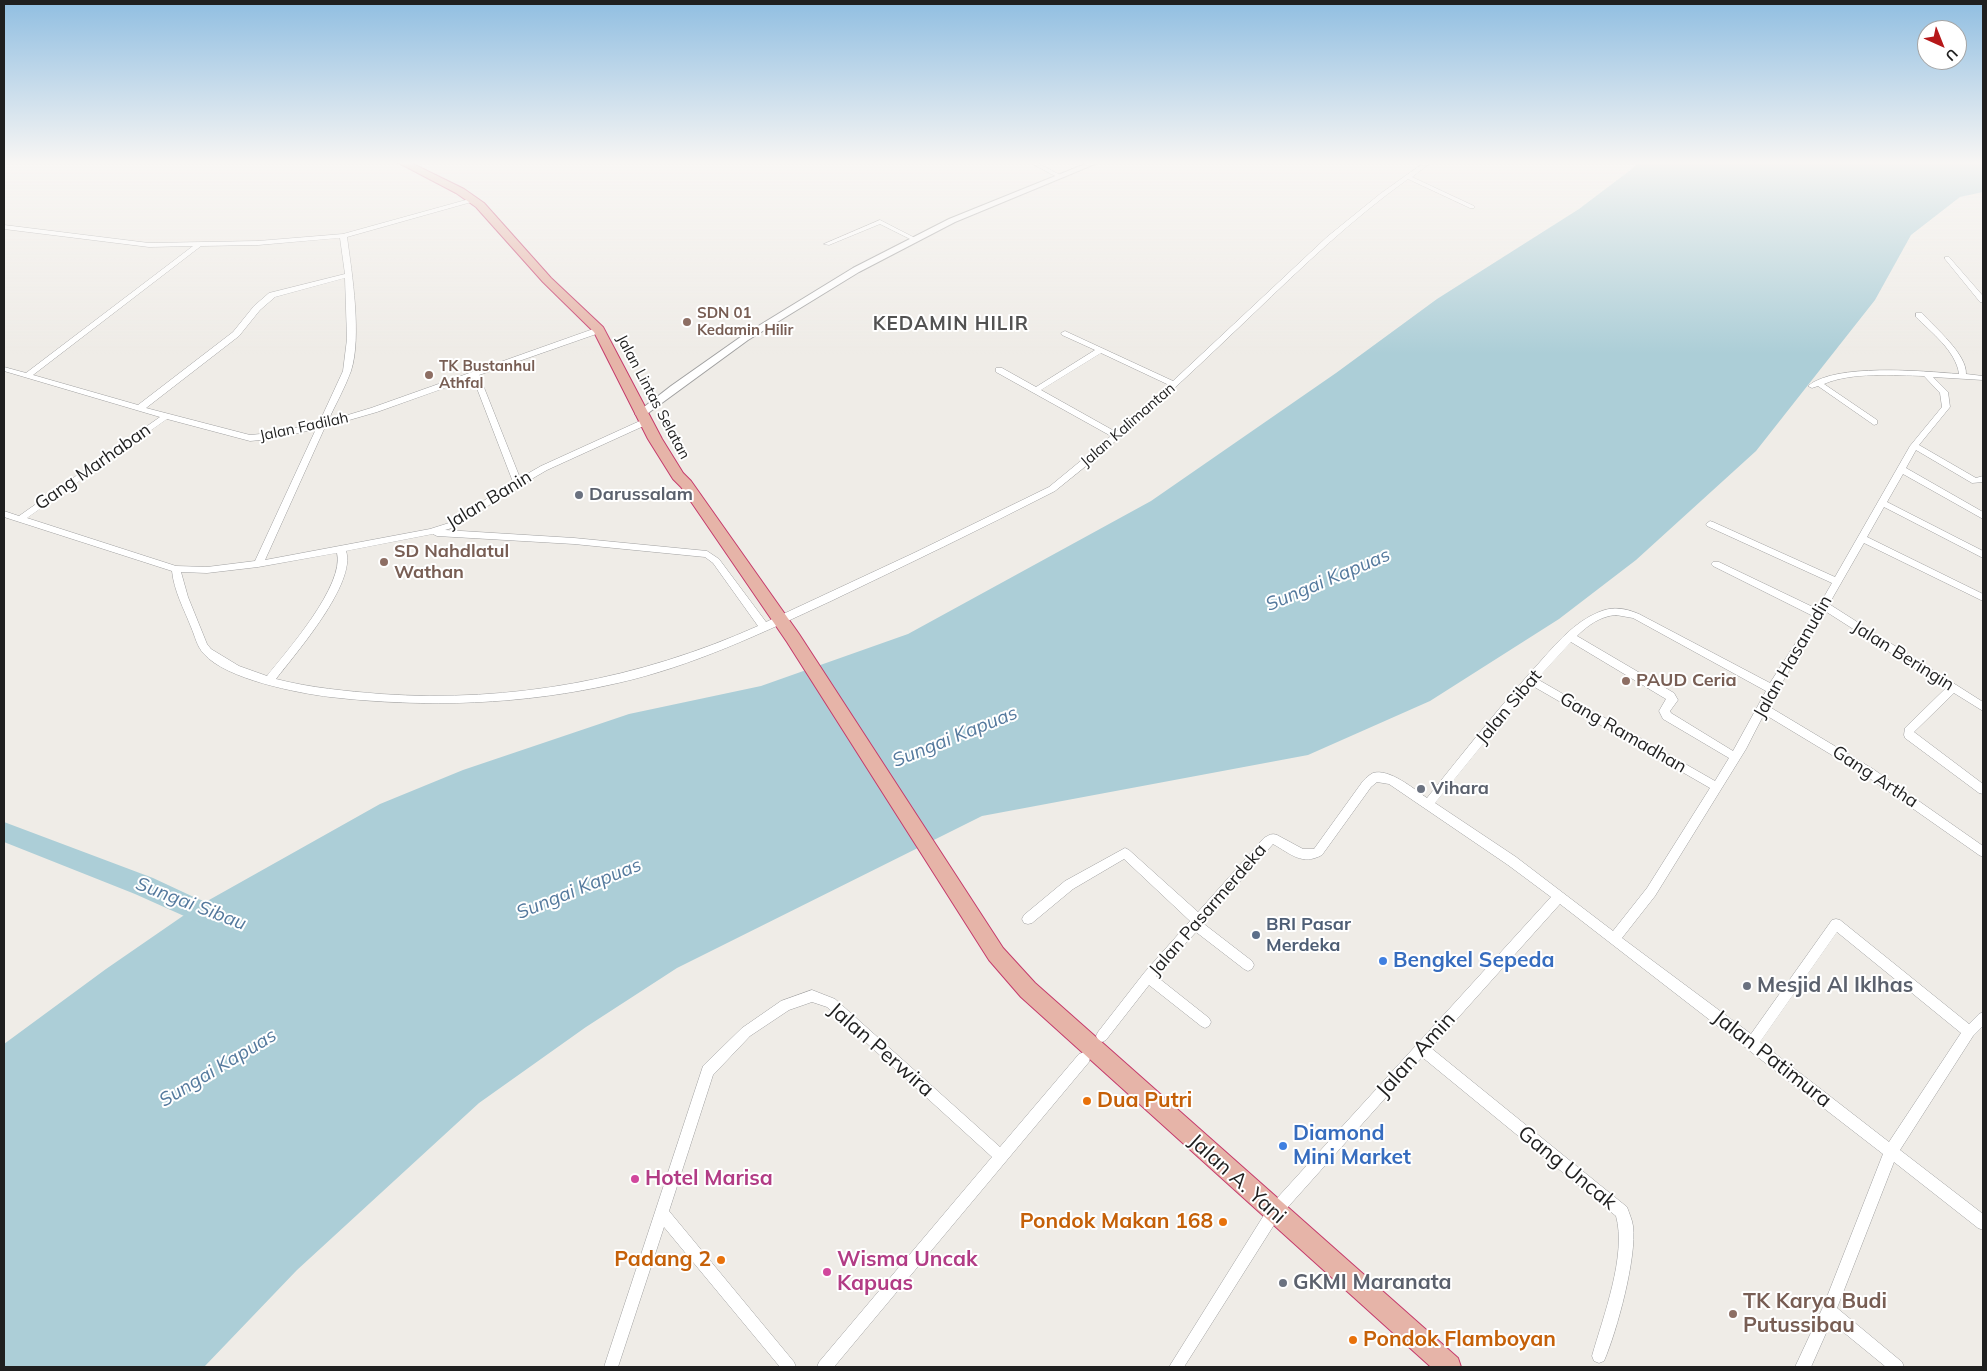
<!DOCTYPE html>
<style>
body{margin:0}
#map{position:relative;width:1987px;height:1371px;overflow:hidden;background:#efece7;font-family:Mulish,sans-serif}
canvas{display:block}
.frame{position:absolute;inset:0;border:5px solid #1f1f1f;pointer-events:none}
.north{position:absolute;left:1917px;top:20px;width:50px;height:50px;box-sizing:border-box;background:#fff;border:1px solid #a5a5a5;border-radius:50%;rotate:136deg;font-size:14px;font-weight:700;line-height:20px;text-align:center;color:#1f1f1f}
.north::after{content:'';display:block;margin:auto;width:18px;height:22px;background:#b6181a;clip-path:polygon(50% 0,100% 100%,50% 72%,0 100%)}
</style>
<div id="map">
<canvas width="1987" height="1371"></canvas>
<div class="frame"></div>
<div class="north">U</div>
</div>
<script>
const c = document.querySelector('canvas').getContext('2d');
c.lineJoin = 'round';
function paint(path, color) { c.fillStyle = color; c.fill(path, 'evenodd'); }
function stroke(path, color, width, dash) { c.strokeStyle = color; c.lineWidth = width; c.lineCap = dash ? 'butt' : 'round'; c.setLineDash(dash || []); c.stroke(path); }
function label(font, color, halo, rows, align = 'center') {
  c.font = font + ' Mulish,sans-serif'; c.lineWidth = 4; c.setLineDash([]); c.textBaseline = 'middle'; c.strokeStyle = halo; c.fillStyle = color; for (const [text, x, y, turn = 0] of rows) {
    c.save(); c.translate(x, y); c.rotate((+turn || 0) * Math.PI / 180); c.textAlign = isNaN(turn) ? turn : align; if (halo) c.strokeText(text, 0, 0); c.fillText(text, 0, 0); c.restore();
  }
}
paint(new Path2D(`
 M1641,162H1983V192L1960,197L1911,235L1875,300L1756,451L1636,560L1559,619L1430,701L1308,755L982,816L677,968L586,1027L479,1103L297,1270L204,1367H4V1044L106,969L193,909L380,804L463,770L629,714L761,686L908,634L1151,501L1336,373L1437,299L1579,209Z`), '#acced7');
paint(new Path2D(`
 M4,822L153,878L198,899L229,909L232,917L229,925L220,928L193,920L135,894L4,842Z`), '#acced7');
const minor = new Path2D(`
 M1029,162H1036L1062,176L1057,177Z
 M1425,162H1432L1412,177L1474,206V208H1470L1408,179C1352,219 1303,266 1253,314C1189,375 1125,436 1055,491C981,529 906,565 831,601C762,633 693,666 618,683C523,705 426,708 330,697C297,693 226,679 204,654C197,647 195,636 191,627C184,609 174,591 172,571L4,517V511L19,516L160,417L4,371V367L26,373L193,246L149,247L4,229V225L149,243L258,241L343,234L473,198L475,199V201L347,237C352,273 362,337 351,371C345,388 335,405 328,421L371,408L596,328H602V332L479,375L520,478L541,466L642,420H648V424L547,470L499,498L474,516L455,527L445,530L574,538L707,551L719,559L766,622L916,552L1049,487L1111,436L996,372V368H1002L1036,387L1095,350L1062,335L1061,333L1065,331L1173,381L1327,237L1380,194ZM340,238L345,274L269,293L254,306L233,332L138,405L33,375L201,246L258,245ZM345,278L347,339L343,371L319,423L271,433L250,435L146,408L239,336L260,310L275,297ZM1101,353L1169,385L1116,432L1041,390ZM473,378L513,482L449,523L430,529L265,560L325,427L377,412ZM167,419L250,441L271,439L316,429L255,561L207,567L176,566L27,518ZM433,534L437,536L574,544L705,557L713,563L758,626C639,679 512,703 381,694C346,691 311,688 276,679C296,653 357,583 346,551ZM337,553C345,585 287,651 267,676L239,666L211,649L207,644L188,597L181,572L207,573L258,567Z
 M880,220L917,239L912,240L880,224L829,245L824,244Z
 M1945,257H1949L1983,296V302H1980L1945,259Z
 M1916,313H1922C1935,328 1967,354 1966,374L1983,376V380L1933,377L1948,392L1950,407L1919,445L1976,478L1983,476V482L1972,483L1916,450L1906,468L1983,512V519L1903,474L1887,502L1983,551V558L1884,507L1867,537L1983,594V601L1864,543L1829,604L1983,702V711L1954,693L1914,732L1983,784V794L1979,793L1905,738L1904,735L1905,728L1946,688L1825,611L1768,706L1873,769L1983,846V857L1979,855L1865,775L1764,714L1746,749L1655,896L1622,938L1751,1034L1832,920L1836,919L1840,920L1969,1024L1979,1014L1983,1012V1026L1973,1036L1900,1150L1983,1214V1230L1978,1228L1894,1162L1837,1308L1902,1362L1904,1367H1886L1831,1322L1811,1367H1795L1823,1307L1883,1154L1560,904L1431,1048L1627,1207C1629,1213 1632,1219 1633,1226C1637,1257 1617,1331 1604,1361L1599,1363L1594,1361L1592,1356C1603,1317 1627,1255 1616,1216L1422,1057L1279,1217L1184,1367H1169L1269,1207L1551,897L1508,865L1389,784L1377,782L1371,787L1322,855C1302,866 1291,854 1273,844L1205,921L1204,924L1252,961L1254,965L1252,969L1248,971L1244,969L1196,932L1156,976L1209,1018L1211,1022L1209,1026L1205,1028L1201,1026L1149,985L1106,1040L1102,1042L1098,1040L1096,1036L1098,1032L1144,973L1190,921L1124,859L1073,889L1032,923L1028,924L1024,923L1022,919L1024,915L1065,881L1125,848L1129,850L1198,912L1264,838C1269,835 1272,833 1277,835L1303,849H1314L1363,781C1366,778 1369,775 1373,773C1389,768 1414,789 1427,798C1464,752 1500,706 1539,663C1556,644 1574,622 1599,612C1613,606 1625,608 1639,614L1770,683L1813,616L1713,566L1711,564L1713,562H1719L1817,609L1832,583L1707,526L1706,524L1710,521L1713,522L1835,577L1910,446L1942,407L1940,393L1924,376C1895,375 1851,372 1824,384L1877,420V424L1874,425L1818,386L1812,388L1808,386C1835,363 1922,371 1959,374C1956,351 1931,332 1916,317ZM1616,615L1633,618L1766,691L1733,751L1671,713L1670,711L1678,700L1674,693L1577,636C1587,626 1600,616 1616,615ZM1571,642L1666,699L1659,711L1663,719L1729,758L1715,781L1537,679ZM1531,685L1710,788L1647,888L1613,931L1516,857L1435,803ZM1837,932L1961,1033L1889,1142L1760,1042Z
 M812,990L835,999L1000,1147L1079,1054L1084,1052L1089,1054L1090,1058L1089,1062L834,1367H817L819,1362L992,1157L827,1007L812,1002L789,1010L750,1036L713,1075L669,1211L794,1362L796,1367H780L664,1227L618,1367H604L703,1066L742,1028L781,1001Z`);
const tertiary = new Path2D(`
 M1090,162H1100L955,222L859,272L748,340L644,416L640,417L635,414L671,386L742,336L853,268L949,219Z`);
const trunk = new Path2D(`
 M397,162H409L464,189L484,203L551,278L603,327L662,439L683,473L691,481L799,634L1003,948L1035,983L1458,1358L1461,1367H1431L1021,997L989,960L787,642L681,487L673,479L648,439L594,332L543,282L476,207L456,193Z`);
stroke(minor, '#a0a0a0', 1);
stroke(tertiary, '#a0a0a0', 2);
stroke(trunk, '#c63b6c', 2);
paint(minor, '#fff');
paint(tertiary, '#fff');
paint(trunk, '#e6b4a8');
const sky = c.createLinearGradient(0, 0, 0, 354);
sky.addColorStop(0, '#90bee1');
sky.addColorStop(0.46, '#f8f6f4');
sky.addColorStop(1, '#f8f6f400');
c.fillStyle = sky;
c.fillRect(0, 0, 1987, 354);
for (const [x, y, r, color] of [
 [687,322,5,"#8d6e63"],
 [429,375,5,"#8d6e63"],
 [579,495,5,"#6b7280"],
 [384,562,5,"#8d6e63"],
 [1626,681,5,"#8d6e63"],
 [1421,789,5,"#6b7280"],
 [1256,935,5,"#5c6f8a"],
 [1383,961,5,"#3f7fe0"],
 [1747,986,5,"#6b7280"],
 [1087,1101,5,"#e8710a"],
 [1283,1146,5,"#3f7fe0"],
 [635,1179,5,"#d1479c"],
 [1223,1222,5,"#e8710a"],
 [721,1260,5,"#e8710a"],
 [827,1272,5,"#d1479c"],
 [1283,1283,5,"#6b7280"],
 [1733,1314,5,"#8d6e63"],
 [1353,1340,5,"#e8710a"]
]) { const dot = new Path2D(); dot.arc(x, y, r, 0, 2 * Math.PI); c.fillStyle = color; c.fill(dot); stroke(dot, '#fff', 2); }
label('bold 15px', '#785e54', '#fff', [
 ["SDN 01",697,313],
 ["Kedamin Hilir",697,330],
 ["TK Bustanhul",439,366],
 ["Athfal",439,383]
], 'left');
label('15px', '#1f1f1f', '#fff', [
 ["Jalan Lintas Selatan",653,397,62],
 ["Jalan Kalimantan",1128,425,-41],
 ["Jalan Fadilah",304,427,-12]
]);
label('18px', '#1f1f1f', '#fff', [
 ["Gang Marhaban",93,467,-35],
 ["Jalan Banin",489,500,-31],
 ["Jalan Beringin",1903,656,32],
 ["Jalan Hasanudin",1793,657,-60],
 ["Jalan Sibat",1509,707,-50],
 ["Gang Ramadhan",1623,733,30],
 ["Gang Artha",1875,777,33],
 ["Jalan Pasarmerdeka",1208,910,-49]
]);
label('bold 18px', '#5b616d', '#fff', [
 ["Darussalam",589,495],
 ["Vihara",1431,789]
], 'left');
label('bold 18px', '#785e54', '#fff', [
 ["SD Nahdlatul",394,552],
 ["Wathan",394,573],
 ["PAUD Ceria",1636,681]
], 'left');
label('bold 18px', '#4e5e75', '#fff', [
 ["BRI Pasar",1266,925],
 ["Merdeka",1266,946]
], 'left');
c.letterSpacing = '1px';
label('bold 19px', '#525252', '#fff', [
 ["KEDAMIN HILIR",951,324]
]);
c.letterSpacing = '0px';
label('italic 19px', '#54799d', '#fff', [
 ["Sungai Kapuas",1328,580,-23],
 ["Sungai Kapuas",955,737,-22],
 ["Sungai Kapuas",579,889,-22],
 ["Sungai Sibau",191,904,21],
 ["Sungai Kapuas",218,1068,-31]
]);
label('bold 21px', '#366cbe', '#fff', [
 ["Bengkel Sepeda",1393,961],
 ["Diamond",1293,1134],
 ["Mini Market",1293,1158]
], 'left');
label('bold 21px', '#5b616d', '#fff', [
 ["Mesjid Al Iklhas",1757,986],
 ["GKMI Maranata",1293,1283]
], 'left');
label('21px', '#1f1f1f', '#fff', [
 ["Jalan Perwira",881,1050,41],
 ["Jalan Amin",1416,1055,-48],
 ["Jalan Patimura",1772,1059,38],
 ["Gang Uncak",1567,1168,39],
 ["Jalan A. Yani",1237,1179,42]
]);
label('bold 21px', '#c56008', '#fff', [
 ["Dua Putri",1097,1101],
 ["Pondok Makan 168",1213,1222,"right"],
 ["Padang 2",711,1260,"right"],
 ["Pondok Flamboyan",1363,1340]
], 'left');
label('bold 21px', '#b23c85', '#fff', [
 ["Hotel Marisa",645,1179],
 ["Wisma Uncak",837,1260],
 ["Kapuas",837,1284]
], 'left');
label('bold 21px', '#785e54', '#fff', [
 ["TK Karya Budi",1743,1302],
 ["Putussibau",1743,1326]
], 'left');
</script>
